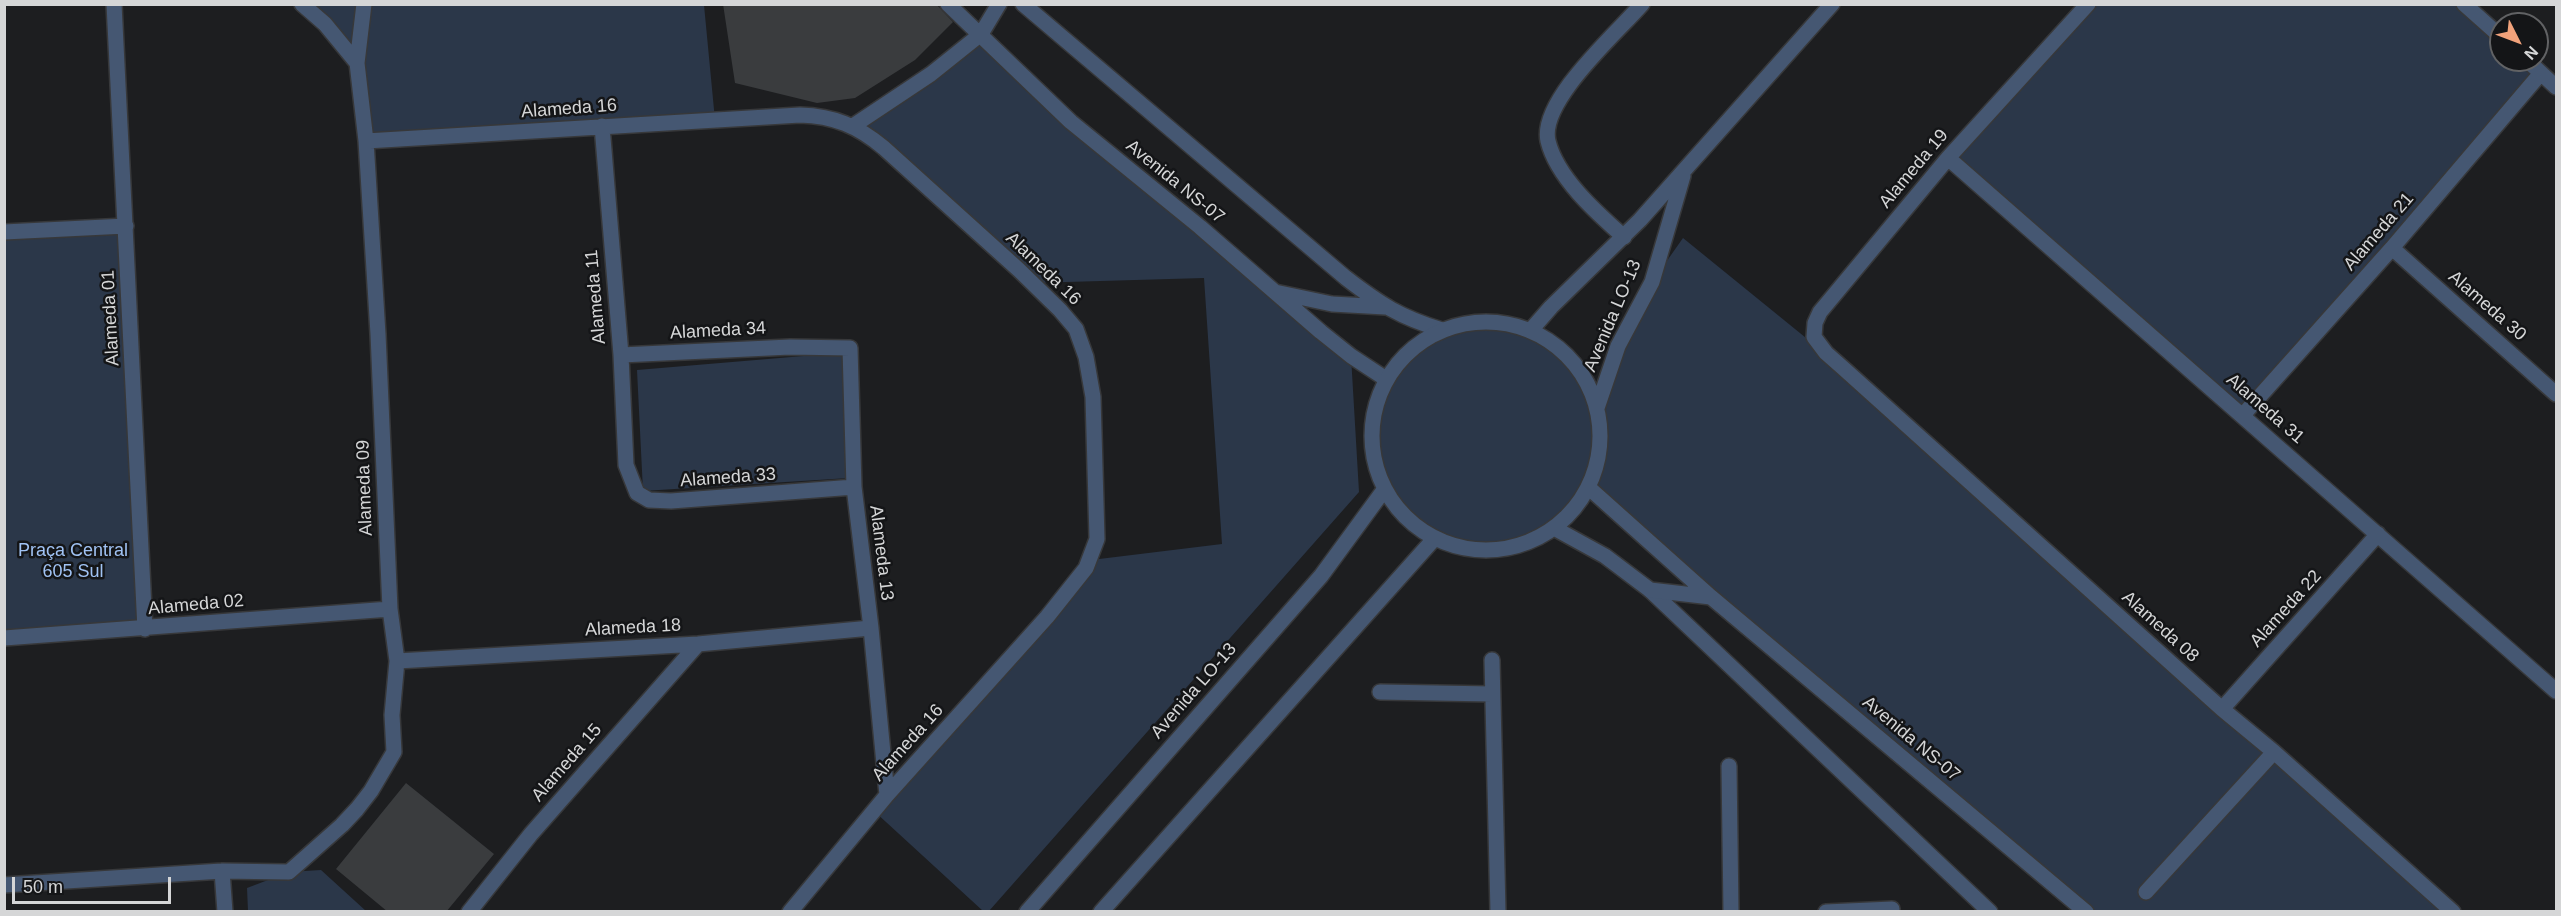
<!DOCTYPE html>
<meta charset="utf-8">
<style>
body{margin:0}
#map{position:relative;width:2561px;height:916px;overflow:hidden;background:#1d1e20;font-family:Arial,sans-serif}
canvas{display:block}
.frame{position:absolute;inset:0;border:6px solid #d5d6d7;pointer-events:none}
.north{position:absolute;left:2489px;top:12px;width:60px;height:60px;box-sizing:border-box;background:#141517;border:2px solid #616264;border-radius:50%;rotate:132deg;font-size:16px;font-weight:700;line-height:24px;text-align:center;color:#d5d6d7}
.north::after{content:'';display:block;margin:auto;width:21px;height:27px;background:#f1a27b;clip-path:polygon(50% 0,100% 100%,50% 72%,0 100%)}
.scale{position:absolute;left:12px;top:877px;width:159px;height:27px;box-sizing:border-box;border:3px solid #d5d6d7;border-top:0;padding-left:8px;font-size:18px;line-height:21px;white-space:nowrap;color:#d5d6d7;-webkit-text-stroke:4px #141517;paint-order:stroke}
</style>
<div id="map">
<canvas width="2561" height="916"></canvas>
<div class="frame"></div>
<div class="north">N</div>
<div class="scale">50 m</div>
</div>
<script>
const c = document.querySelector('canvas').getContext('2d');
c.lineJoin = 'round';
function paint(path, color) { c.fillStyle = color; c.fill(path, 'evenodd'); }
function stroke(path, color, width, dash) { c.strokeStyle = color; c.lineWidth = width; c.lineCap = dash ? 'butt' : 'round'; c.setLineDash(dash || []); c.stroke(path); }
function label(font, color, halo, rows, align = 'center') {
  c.font = font + ' Arial,sans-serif'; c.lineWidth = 5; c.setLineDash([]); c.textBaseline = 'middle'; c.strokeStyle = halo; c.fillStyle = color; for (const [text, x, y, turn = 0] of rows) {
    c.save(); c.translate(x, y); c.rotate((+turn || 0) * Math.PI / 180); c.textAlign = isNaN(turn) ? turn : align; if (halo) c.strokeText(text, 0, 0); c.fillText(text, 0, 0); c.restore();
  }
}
paint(new Path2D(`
 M302,5H704L715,120L366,141L357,63Z
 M2088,5H2464L2501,37V60H2527L2541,73L2243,415L1948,158Z
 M981,34L1351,356L1359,492L989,911H983L874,811L1091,560L1222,544L1204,278L1032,283L853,126Z
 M126,226L145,629L5,636V232Z
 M1683,238L1843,368L2453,911H2076L1588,488L1573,509L1554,528L1526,543L1483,550L1464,549L1434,539L1414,526L1384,490L1373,454V416L1386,379L1420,342L1450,328L1493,321L1531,330L1577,366L1597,407L1652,282Z
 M851,352L849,478L643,491L637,370Z
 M321,870L366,911H248L247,888L289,872Z`), '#2b3749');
paint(new Path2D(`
 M723,4H936L953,22L915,60L855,98L817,103L735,83Z
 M406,783L494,854L446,912H388L336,869Z`), '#3a3c3e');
const minor = new Path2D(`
 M114,4L145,629
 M302,4L325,24L357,63
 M948,4L1071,122L1200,227L1321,332L1351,356L1386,379
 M1023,4L1346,278C1381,305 1400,317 1442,330
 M2088,4L1948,158L1820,312L1815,323L1814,337L1826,353L1843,368L2222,709L2274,752L2453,912
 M2464,4L2501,37
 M2527,60L2556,87
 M602,126L621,355L626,465L637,493L649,500L671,501L854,487
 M853,126L931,74L981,34L999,4
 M366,141L800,115C834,116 858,126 884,148L1019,270L1060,310L1076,329L1086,357L1093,397L1097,539L1086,568L1047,617L887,795L790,912
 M1948,158L2556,691
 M4,232L126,226
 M1624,237C1597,213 1557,178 1548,141C1539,101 1617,33 1642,4
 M2392,248L2556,394
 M1275,292L1332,304L1385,307
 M621,355L790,347L850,348L854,487L871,628L887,795
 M2243,415L2392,248L2541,73
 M1650,590L1990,912
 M4,638L390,609
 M1492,660L1498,912
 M397,661L698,644L871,628
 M1380,692L1492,694
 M2222,709L2378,534
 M1729,766L1731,912
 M222,871L225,912
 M4,885L222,871L289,872L342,825L357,809L371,791L394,752L392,715L397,661L390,609L378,334L366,141L357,63L364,4
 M2146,892L2274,752
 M469,912L531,834L698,644
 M1826,912L1892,909`);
const tertiary = new Path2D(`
 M1372 436a114 114 0 1 1 228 0a114 114 0 1 1-228 0Z
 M1531,330L1551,307L1640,220L1832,4
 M1597,408L1618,346L1652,282L1683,176
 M1588,487L1711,597L2086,912
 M1554,528L1605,556L1650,590L1711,597
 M1027,912L1321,576L1384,490
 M1101,912L1434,539`);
stroke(minor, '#37383a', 18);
stroke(tertiary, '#37383a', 18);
stroke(minor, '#455772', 15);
stroke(tertiary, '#455772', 15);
label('18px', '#d5d6d7', '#141517', [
 ["Alameda 16",569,109,-4],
 ["Alameda 19",1914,169,-50],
 ["Avenida NS-07",1175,182,39],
 ["Alameda 21",2379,232,-49],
 ["Alameda 16",1043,269,44],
 ["Alameda 11",596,297,-95],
 ["Alameda 30",2487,306,41],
 ["Avenida LO-13",1613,316,-67],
 ["Alameda 01",111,318,-93],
 ["Alameda 34",718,331,-3],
 ["Alameda 31",2265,409,41],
 ["Alameda 33",728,478,-4],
 ["Alameda 09",365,488,-92],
 ["Alameda 13",881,553,83],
 ["Alameda 02",196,605,-5],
 ["Alameda 22",2286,609,-48],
 ["Alameda 08",2160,627,42],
 ["Alameda 18",633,628,-3],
 ["Avenida LO-13",1194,691,-49],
 ["Avenida NS-07",1911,739,40],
 ["Alameda 16",908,743,-48],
 ["Alameda 15",567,763,-49]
]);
label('18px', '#a0c2f3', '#141517', [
 ["Praça Central",73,551],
 ["605 Sul",73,572]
]);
</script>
